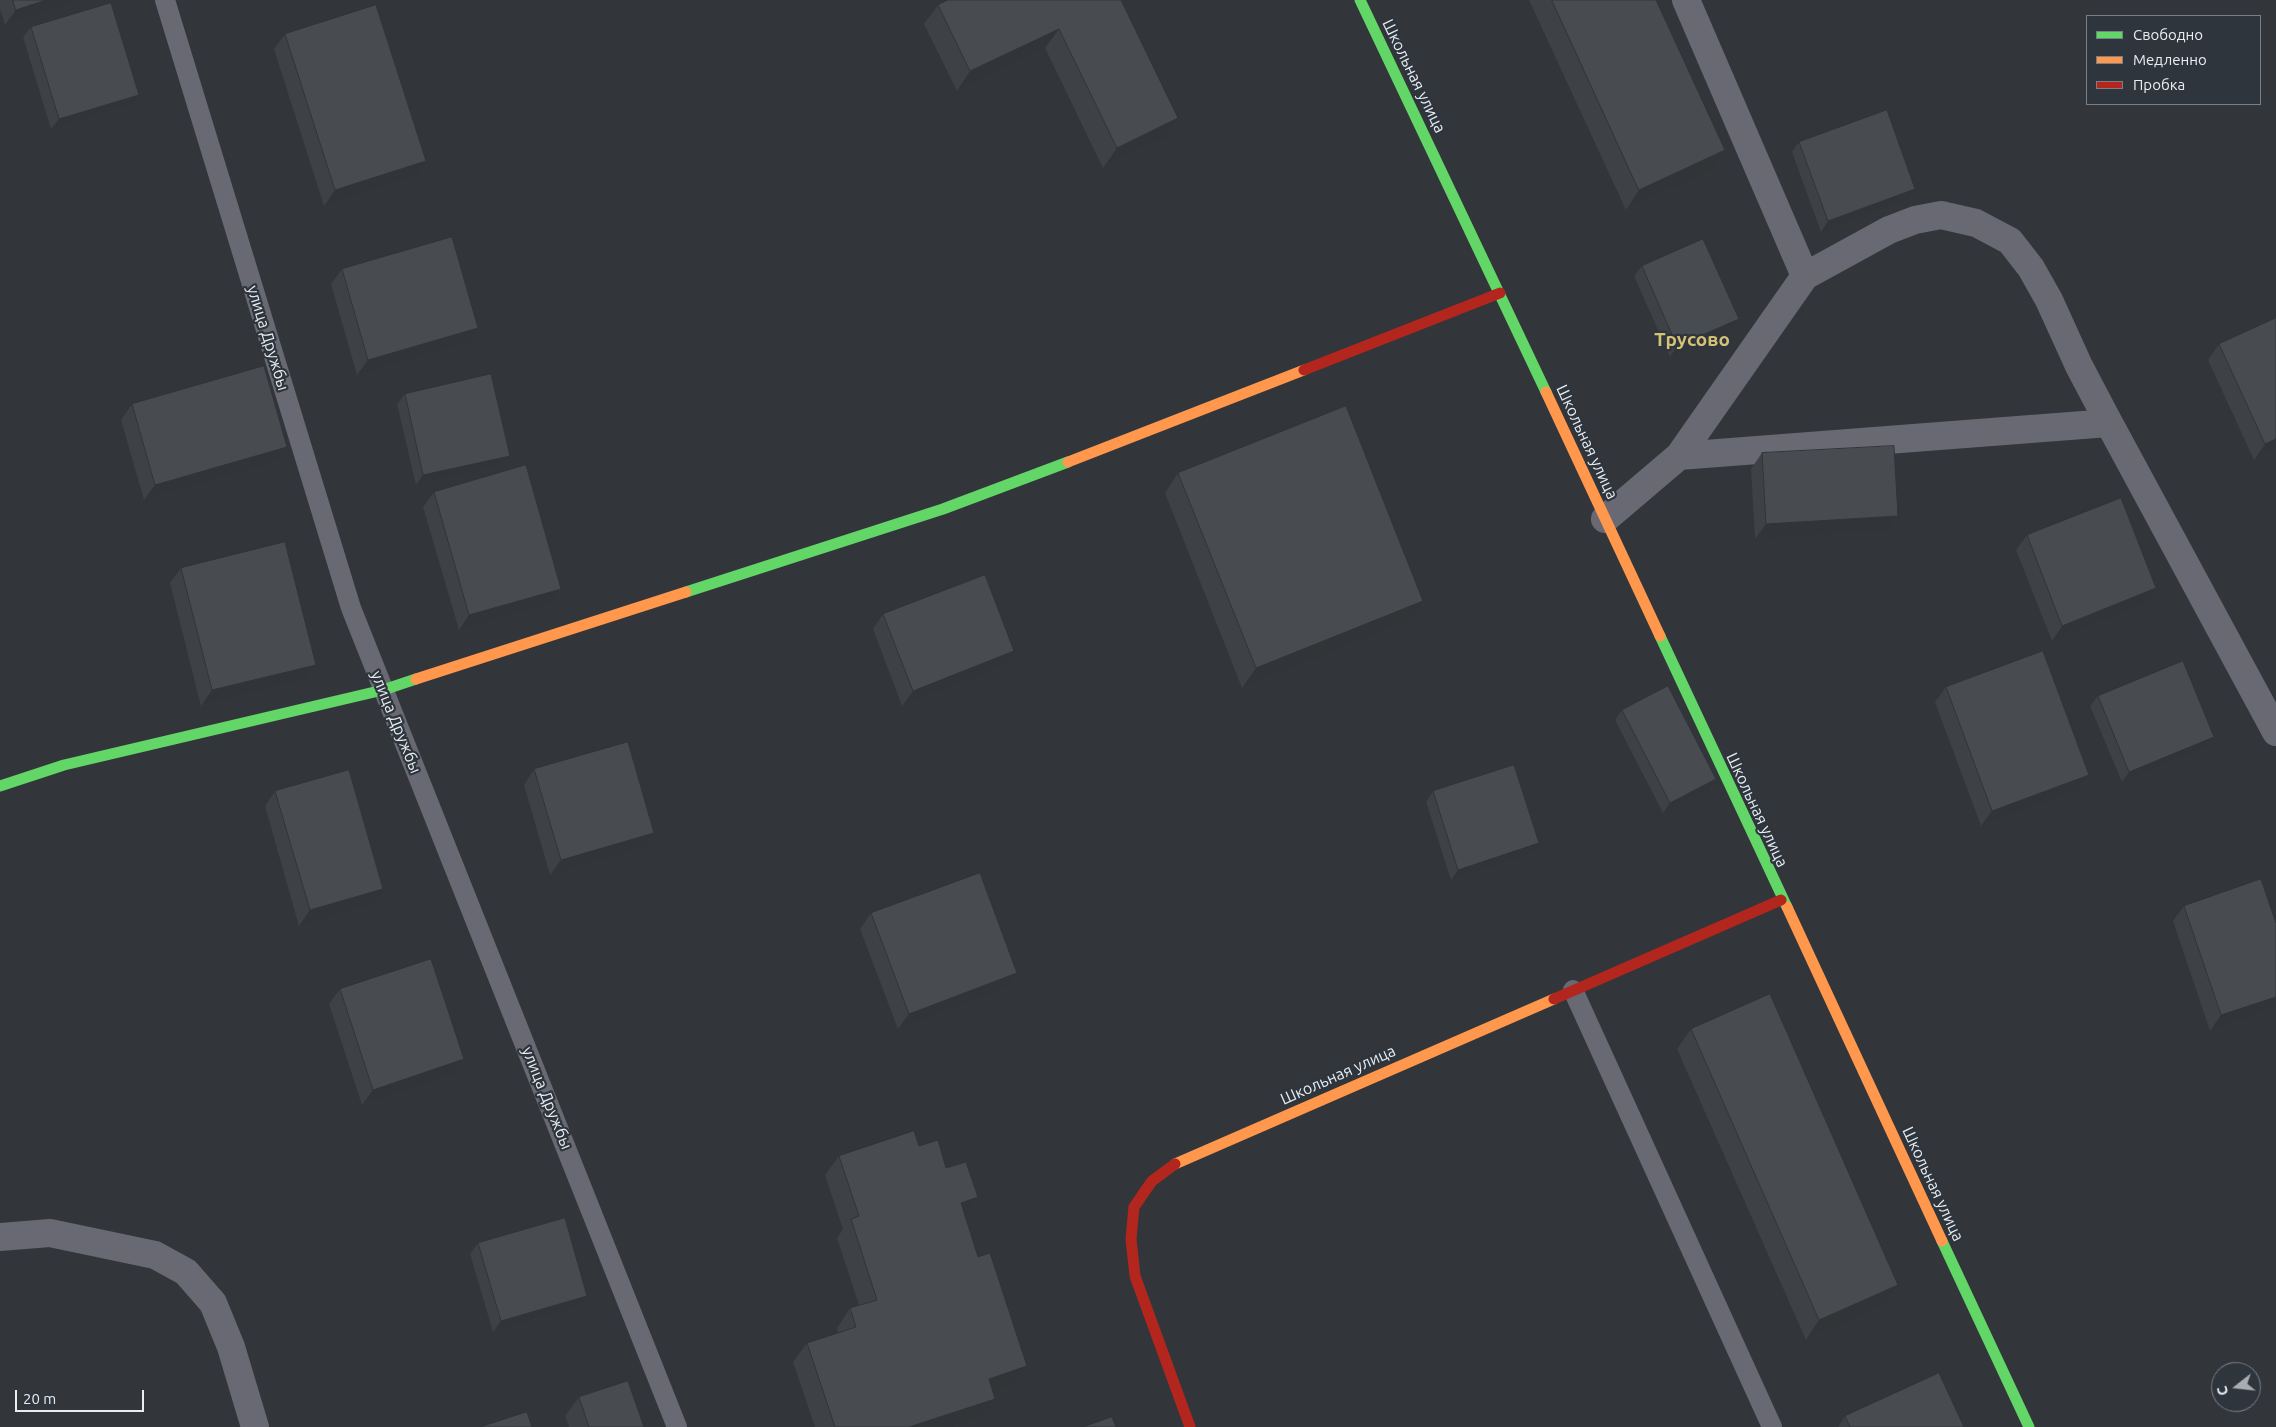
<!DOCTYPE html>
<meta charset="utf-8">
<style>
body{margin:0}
#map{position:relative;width:2276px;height:1427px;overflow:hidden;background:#32353a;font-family:Ubuntu,sans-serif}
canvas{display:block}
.legend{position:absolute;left:2086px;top:15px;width:175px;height:90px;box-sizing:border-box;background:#2e353d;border:1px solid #787f85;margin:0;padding:6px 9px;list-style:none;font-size:15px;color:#e8edf2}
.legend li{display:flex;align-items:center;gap:10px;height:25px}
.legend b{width:25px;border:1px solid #787f85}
.north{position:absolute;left:2211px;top:1362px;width:50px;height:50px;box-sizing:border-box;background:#2e353d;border:1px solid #787f85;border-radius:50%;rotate:254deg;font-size:14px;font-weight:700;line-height:20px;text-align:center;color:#e8edf2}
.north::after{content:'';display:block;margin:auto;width:18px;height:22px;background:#a8adb2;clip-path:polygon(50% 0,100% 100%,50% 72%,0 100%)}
.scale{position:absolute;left:15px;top:1390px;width:129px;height:22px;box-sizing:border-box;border:2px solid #e8edf2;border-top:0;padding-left:6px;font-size:15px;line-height:18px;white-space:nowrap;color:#e8edf2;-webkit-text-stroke:4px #2e353d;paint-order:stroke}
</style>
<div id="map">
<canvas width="2276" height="1427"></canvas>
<ul class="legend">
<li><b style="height:6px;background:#63d668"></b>Свободно</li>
<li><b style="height:6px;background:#ff974d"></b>Медленно</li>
<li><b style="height:6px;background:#b3261e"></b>Пробка</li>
</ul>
<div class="north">С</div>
<div class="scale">20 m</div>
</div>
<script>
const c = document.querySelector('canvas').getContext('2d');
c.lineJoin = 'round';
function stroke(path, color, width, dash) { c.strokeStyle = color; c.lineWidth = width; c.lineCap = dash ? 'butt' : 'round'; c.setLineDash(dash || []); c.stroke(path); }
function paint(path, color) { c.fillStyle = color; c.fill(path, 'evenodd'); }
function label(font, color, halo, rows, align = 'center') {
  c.font = font + ' Ubuntu,sans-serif'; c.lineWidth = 4.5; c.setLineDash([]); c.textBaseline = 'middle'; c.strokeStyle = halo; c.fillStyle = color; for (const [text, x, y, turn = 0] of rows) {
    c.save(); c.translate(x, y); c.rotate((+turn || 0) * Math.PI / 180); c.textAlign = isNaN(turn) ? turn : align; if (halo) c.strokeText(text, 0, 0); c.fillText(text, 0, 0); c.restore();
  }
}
stroke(new Path2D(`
 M165,0L351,608L677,1427
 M1573,990L1772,1427`), '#686972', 20);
stroke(new Path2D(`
 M1686,0L1805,276
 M1679,456L1805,276L1889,230L1915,220L1941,215L1976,223L2010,241L2031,268L2049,300L2079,366L2109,423
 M1605,519L1679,456L2109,423L2276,732
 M0,1237L50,1233L155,1255L186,1272L213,1303L231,1347L255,1427`), '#686972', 28);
stroke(new Path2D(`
 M1360,0L1546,392
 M686,592L943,509L1068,462
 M1660,636L1787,907
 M0,786L64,765L383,690L416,679
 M1942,1241L2029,1427`), '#63d668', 11);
stroke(new Path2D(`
 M1546,392L1660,636
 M1068,462L1304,370
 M416,679L686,592
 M1787,907L1942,1241
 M1175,1164L1554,999`), '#ff974d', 11);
stroke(new Path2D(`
 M1304,370L1500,293
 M1554,999L1781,900
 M1175,1164L1152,1181L1134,1207L1131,1239L1135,1276L1190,1427`), '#b3261e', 11);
paint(new Path2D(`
 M0,0H84L5,25L0,9Z
 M1121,0L1165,138L1103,168L1045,48L957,91L924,24L938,5Z
 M1529,0H1656L1725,150L1712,170L1626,210Z
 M31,27L132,105L51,129L23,37Z
 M285,34L415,176L324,206L274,49Z
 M1799,142L1915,189L1908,200L1821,232L1792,152Z
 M1642,266L1731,330L1670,357L1634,276Z
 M342,269L468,343L357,375L331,284Z
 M2219,344L2276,449L2254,460L2208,360Z
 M405,394L510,456L502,466L416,485L397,404Z
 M132,404L287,447L277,462L144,500L121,420Z
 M1762,453L1898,516L1887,532L1755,539L1751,469Z
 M1178,473L1409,621L1242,688L1165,493Z
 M434,492L561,589L551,604L459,630L423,507Z
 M2027,535L2156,588L2146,604L2052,641L2016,550Z
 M181,568L305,680L201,706L170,583Z
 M883,614L1004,666L902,706L873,629Z
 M1946,687L2089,775L2078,790L1981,826L1935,702Z
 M2098,696L2214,737L2207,748L2122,782L2090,706Z
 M1622,710L1708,790L1663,813L1615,720Z
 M534,769L654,833L644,848L550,875L524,785Z
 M275,791L372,905L299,926L265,806Z
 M1433,791L1532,854L1451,880L1426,802Z
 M2184,906L2276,1008L2210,1031L2173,921Z
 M871,913L1017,973L1006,989L898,1029L860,929Z
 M340,989L464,1059L454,1075L362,1105L329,1004Z
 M1691,1029L1885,1305L1806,1340L1677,1049Z
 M919,1146L946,1168L978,1197L965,1215L1013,1386L993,1392L995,1399L982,1418L955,1427H815L793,1362L807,1343L838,1333L837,1328L850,1308L859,1305L837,1238L843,1229L825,1175L839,1156Z
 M478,1243L580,1306L493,1332L470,1254Z
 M579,1397L644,1427H569L565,1416Z
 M1845,1416L1964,1427H1838Z`), '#3e4145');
paint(new Path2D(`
 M46,0H84L5,25L16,10Z
 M1059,29L1045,48L957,91L970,71Z
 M139,95L132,105L51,129L59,119Z
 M1178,118L1165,138L1103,168L1117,148Z
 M1725,150L1712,170L1626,210L1639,190Z
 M426,161L415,176L324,206L335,190Z
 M1915,189L1908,200L1821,232L1828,221Z
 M1739,319L1731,330L1670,357L1677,346Z
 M478,328L468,343L357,375L368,360Z
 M2276,439V449L2254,460L2265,444Z
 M287,447L277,462L144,500L155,485Z
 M510,456L502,466L416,485L423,475Z
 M1898,516L1887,532L1755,539L1766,524Z
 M2156,588L2146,604L2052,641L2062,626Z
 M561,589L551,604L459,630L469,615Z
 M1423,601L1409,621L1242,688L1256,668Z
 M1014,651L1004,666L902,706L913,691Z
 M316,665L305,680L201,706L212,690Z
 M2214,737L2207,748L2122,782L2129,772Z
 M2089,775L2078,790L1981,826L1992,811Z
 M1716,779L1708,790L1663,813L1670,803Z
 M654,833L644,848L550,875L561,860Z
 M1539,843L1532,854L1451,880L1458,870Z
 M383,889L372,905L299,926L310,910Z
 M1017,973L1006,989L898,1029L909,1014Z
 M2276,997V1008L2210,1031L2221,1015Z
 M464,1059L454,1075L362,1105L373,1090Z
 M978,1197L964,1217L961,1203Z
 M1898,1285L1885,1305L1806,1340L1819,1320Z
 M587,1296L580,1306L493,1332L501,1321Z
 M1027,1366L1013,1386L975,1398L989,1379Z
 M995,1399L982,1418L955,1427H909Z`), '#323538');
const building = new Path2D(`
 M13,0H46L16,10Z
 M948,0H1121L1178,118L1117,148L1059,29L970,71L938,5Z
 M1552,0H1656L1725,150L1639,190Z
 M111,3L139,95L59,119L31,27Z
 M376,5L426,161L335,190L285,34Z
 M1887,110L1915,189L1828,221L1799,142Z
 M452,237L478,328L368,360L342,269Z
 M1703,239L1739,319L1677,346L1642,266Z
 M2276,318V439L2265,444L2219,344Z
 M264,366L287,447L155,485L132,404Z
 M491,374L510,456L423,475L405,394Z
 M1346,406L1423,601L1256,668L1178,473Z
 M1894,446L1898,516L1766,524L1762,453Z
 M526,465L561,589L469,615L434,492Z
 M2121,498L2156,588L2062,626L2027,535Z
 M285,542L316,665L212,690L181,568Z
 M985,575L1014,651L913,691L883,614Z
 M2043,651L2089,775L1992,811L1946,687Z
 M2183,661L2214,737L2129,772L2098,696Z
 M1668,686L1716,779L1670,803L1622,710Z
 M628,742L654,833L561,860L534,769Z
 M1514,765L1539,843L1458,870L1433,791Z
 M349,770L383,889L310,910L275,791Z
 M980,873L1017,973L909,1014L871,913Z
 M2261,879L2276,923V997L2221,1015L2184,906Z
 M431,959L464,1059L373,1090L340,989Z
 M1770,994L1898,1285L1819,1320L1691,1029Z
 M914,1131L919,1146L938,1140L946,1168L966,1162L978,1197L961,1203L978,1257L990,1253L1027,1366L989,1379L995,1399L909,1427H835L807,1343L856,1327L850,1308L877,1300L851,1219L859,1216L839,1156Z
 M565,1218L587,1296L501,1321L478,1243Z
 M1939,1373L1964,1427H1850L1845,1416Z
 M628,1381L644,1427H589L579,1397Z
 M527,1412L532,1427H480Z
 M1112,1417L1116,1427H1083Z`);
paint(building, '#484c50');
stroke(building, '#323538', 1);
label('16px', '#e8edf2', '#2e353d', [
 ["Школьная улица",1414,76,64],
 ["улица Дружбы",268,338,73],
 ["Школьная улица",1587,442,65],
 ["улица Дружбы",396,722,68],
 ["Школьная улица",1757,810,65],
 ["Школьная улица",1338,1075,-24],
 ["улица Дружбы",547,1098,68],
 ["Школьная улица",1933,1184,65]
]);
label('bold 19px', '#d6c275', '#2e353d', [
 ["Трусово",1692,340]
]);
</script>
